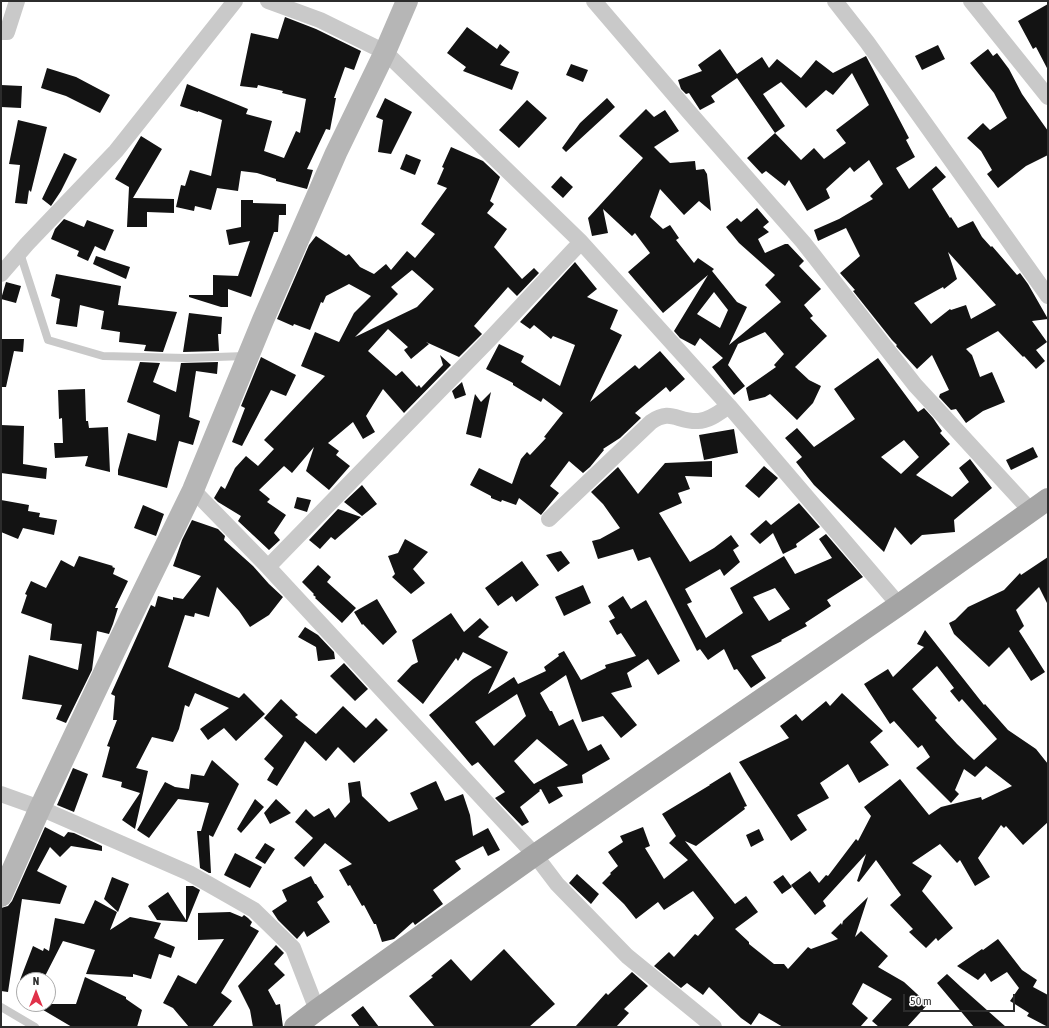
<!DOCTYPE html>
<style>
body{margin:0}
#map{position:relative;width:1049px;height:1028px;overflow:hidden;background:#fff;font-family:"Asap Condensed",sans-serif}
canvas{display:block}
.frame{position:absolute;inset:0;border:2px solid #2c2c2c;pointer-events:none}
.north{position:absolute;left:16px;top:972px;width:40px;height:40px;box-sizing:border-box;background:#fff;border:1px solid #ababab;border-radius:50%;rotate:0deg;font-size:11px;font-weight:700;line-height:16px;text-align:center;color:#2c2c2c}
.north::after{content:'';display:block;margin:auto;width:14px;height:18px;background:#e03149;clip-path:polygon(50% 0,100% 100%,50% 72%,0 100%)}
.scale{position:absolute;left:903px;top:994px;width:112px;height:18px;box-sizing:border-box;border:2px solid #2c2c2c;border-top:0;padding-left:5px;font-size:12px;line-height:14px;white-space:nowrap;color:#2c2c2c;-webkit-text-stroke:3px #fff;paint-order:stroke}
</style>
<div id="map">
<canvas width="1049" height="1028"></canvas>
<div class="frame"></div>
<div class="north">N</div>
<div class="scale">50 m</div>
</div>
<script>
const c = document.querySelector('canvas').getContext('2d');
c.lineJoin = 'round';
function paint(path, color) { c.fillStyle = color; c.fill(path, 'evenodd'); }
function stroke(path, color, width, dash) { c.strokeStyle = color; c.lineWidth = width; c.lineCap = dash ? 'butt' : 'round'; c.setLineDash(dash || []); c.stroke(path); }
paint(new Path2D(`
 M1048,4V70L1036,47L1033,49L1018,21Z
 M285,17L316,29L361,51L354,70L345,67L334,98H336L330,130L326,129L307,169L313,170L307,189L276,181V179L257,173L241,171L238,191L217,188L211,210L195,206L194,211L176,207L181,185L185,186L190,170L211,176L222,120L198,111V112L180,106L187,84L248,109L246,114L272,121L264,151L284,158L296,131L300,133L306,99L282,93L283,91L258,85L257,88L240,86L251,33L278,39Z
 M467,27L497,49L500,44L510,52L500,65L519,72L512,90L463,71L466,67L447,53Z
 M938,45L945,59L922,70L915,56Z
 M720,49L737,74L762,57L769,68L777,59L801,78L816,60L833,73L866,56L909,138L906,140L915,157L896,168L909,189L936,166L946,177L932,189L950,218L951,217L958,228L973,221L982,237L991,247L992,246L1017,275L1020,273L1028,284L1048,319L1032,321L1047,342L1036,350L1045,361L1036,369L1024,356L1023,357L998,331L966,349L972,355L980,377L992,372L1005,402L983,411L966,423L956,409L951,410L939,397L940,394L949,390L932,355L917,369L905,356L896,346L897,345L892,340L853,291L855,290L840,273L860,256L846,228L818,241L814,230L839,219L873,199L870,196L883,184L869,160L854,172L850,167L826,189L830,198L807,211L789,180L785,186L766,171L762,174L747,158L775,133L801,160L814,148L824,159L846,143L836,130L869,105L852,73L833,95L826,90L806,108L781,82L763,94L785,126L775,133L737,78L711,96L715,102L700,110L689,93L686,94L681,89L678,80L702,71L698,65ZM948,252L996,305L971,319L966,305L951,310L950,309L931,324L914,303L943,287L944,289L957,279Z
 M988,49L993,56L997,53L1009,69L1022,94L1048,131V155L1026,166L998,188L987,174L992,170L981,151L967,138L983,123L990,130L1007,118L994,93L970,63Z
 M571,64L588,70L583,82L566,75Z
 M47,68L76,77L110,95L100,113L66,96L41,88Z
 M1,85L22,86L21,108L1,107Z
 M385,98L412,112L391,154L378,152L383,120L376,117Z
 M607,98L615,107L566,152L562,148L580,123Z
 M527,100L547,118L519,148L499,130Z
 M646,109L654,117L665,110L679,131L654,147L670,163L695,161L696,170L704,169L707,174L711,211L699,201L684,215L660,189L650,217L663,229L670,225L679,238L676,240L694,263L698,258L714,269L712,271L737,302L747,307L729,345L781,302L765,285L775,275L739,243L726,227L737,218L741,222L757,208L769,222L763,227L769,232L758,239L765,253L785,244H788L804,261L799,266L821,289L804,305L813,316L810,318L827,336L795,367L809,380L821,386L813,403L797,420L770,394L765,397L749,401L746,388L776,367L774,365L784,354L765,332L738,344L728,365L745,386L734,395L712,367L723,358L700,338L695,346L680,338L674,331L708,275L663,313L628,272L650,253L635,233L632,236L603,209L608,233L592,236L588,218L643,158L619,136ZM714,292L728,310L720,328L697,314Z
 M18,120L47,127L31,192L29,190L27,204L15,203L20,165L9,164Z
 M141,136L162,149L133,198L174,199V213L147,212V227H127L129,187L115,179Z
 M451,147L483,161L500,177L490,201L494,204L487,213L507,229L494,247L522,279L534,268L539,273L517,296L508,287L474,326L482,334L459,357L426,342L429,344L411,359L404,350L408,347L388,329L368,351L396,376L402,371L417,387L419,385L421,388L443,365L440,355L451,365L404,413L383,389L366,416L375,432L363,439L353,422L328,443L339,451L336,455L350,466L329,490L306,471L314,447L292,473L284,466L259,490L270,499L267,502L286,515L274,533L280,540L269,550L238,521L241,516L218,502L214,498L221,486L225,489L235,468L246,456L258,466L274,449L264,440L325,376L301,366L315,332L339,342L354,313L371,296L349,284L326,296L323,303L321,302L310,330L294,324L293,326L277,319L309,245L316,236L346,256L349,254L360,267L374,274L386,264L391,270L407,251L415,258L435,234L421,224L447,188L437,184L444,168L442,167ZM412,270L434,289L417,307L355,337L398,294L391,287Z
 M64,153L77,159L61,191L51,206L42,199Z
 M406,154L421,160L415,175L400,169Z
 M561,176L573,187L563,198L551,187Z
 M241,200H253V203L286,204V215H279L278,232H274L251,297L228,289V307H221L189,297V295H213V275L238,276L250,241L229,245L226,230L241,227Z
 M64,219L84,227L87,220L114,230L105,251L95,246L88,261L77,256L79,251L51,239L55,229Z
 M96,256L130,267L126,279L93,264Z
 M575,262L597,289L587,297L618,310L610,329L622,335L590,402L635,365L639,369L660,351L685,379L670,392L666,387L635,413L641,418L620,438L603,449L604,450L590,467L583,473L569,461L550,486L559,493L541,515L519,498L516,505L502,500L501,502L491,498V496L470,485L479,468L512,484L521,459L527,452L530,455L546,438L544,437L563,413L543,398L541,402L513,385V383L486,369L499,344L524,356L521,362L560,386L575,345L553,336L551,339L534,325L530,329L520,322Z
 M56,274L121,286L118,305L177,312L163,352L144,351L146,345L119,342L120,332L101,329L104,311L80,305L77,327L56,324L60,299L51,296Z
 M6,282L21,286L16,303L1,299Z
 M189,313L222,317L221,334H218L219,351L183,352Z
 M1,339H24L23,352L14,351L6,387H1Z
 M261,357L296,375L286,396L271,390L242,446L232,442L245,408L241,406Z
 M878,358L918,412L924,408L933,418L942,431L940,433L950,444L916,475L952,497L969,482L959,468L970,459L992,488L954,520L955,532L922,535L911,545L895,527L884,552L814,485L796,462L802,457L785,438L797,428L814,447L855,419L834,389ZM904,440L919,457L901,474L881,457Z
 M140,362L160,363L153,382L176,392L181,363L218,362L217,374L196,371L189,417L200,421L193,445L179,441L167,488L118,475V470L128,433L156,441L160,415L127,402Z
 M462,382L466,395L455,399L452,391Z
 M85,389L86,421H88L89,428L108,427L110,472L85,466L88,456L55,458L54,443H63L62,418L59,419L58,390Z
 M491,392L481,438L466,434L475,394L481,402Z
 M1,425L24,426L23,464L47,468L46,479L1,473Z
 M734,429L738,453L704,460L699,435Z
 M1033,447L1038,457L1011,470L1006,460Z
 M712,461V477L685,476L690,489L678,493L682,503L659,513L690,562L714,548L731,535L739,546L733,550L740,562L724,576L720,569L685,589L692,602L687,604L706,638L743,613L730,588L784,556L795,574L832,558L819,539L826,534L863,577L827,600L831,606L805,623L807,626L781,640L782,641L751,656L766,678L751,688L737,669L734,670L724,649L708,660L700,649L697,651L650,557L638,561L633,549L598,559L592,541L600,539L620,528L603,504L591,492L618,467L638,494L665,463ZM775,588L790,609L769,621L753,597Z
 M764,466L778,478L759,498L745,486Z
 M362,485L377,504L362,516L344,502Z
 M297,497L311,500L307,512L294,508Z
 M1,500L29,505L28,511L40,513L39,517L57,520L54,535L23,528L18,539L1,532Z
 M799,503L820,527L796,544L797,547L783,554L773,533L760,544L750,534L766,520L771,525Z
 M143,505L164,514L156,536L134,528Z
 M338,509L361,517L335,540L331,537L320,549L309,540Z
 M192,520L218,529L225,536L224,540L253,566L269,584L283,597L269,615L250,627L239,611L217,587L209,617L195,613L194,617L185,615L168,667L239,698L244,693L265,714L236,741L224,728L208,740L200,729L229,708L195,693L189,707L185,705L179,729L173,742L152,737L136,768L148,771L135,829L122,820L140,793L121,787L122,782L102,777L110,747L107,746L117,720H113L115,696L111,694L151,605L155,607L158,596L173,600V597L183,599L201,576L173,566L182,540Z
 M405,539L428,552L413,569L425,583L411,594L392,577L395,574L388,556L398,553Z
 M561,551L570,563L558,572L546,555Z
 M79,556L113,566L112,567L115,568L113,574L128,581L115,608H118L113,624L109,634L97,631L92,670L66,723L56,719L62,705L22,699L29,655L78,670L82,644L50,640L52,624L21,613L27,595L25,594L31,581L46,588L61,560L74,567Z
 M1048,557V605L1039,587L1016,610L1024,626L1019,631L1045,672L1031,681L1009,647L989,667L954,634L949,623L955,620L968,607L1004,590L1020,573L1021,575Z
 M522,561L539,585L516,602L512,596L498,606L485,588Z
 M318,565L331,577L327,582L356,608L342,623L315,598L316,597L313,595L314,594L302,582Z
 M583,585L591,603L564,616L555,597Z
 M623,596L631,609L646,600L680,661L658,675L648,659L627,673L632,687L611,693L637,725L621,738L603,716L582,722L566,675L540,693L550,711H552L559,726L573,719L588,751L601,744L610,759L582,775L583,783L557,787L563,796L549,804L541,789L539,790L540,791L520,807L529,822L522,826L495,798L505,792L478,762L472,766L429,715L473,679L492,667L463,652L458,661L456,658L423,704L397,681L412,665L418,662L412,640L451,613L464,632L480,618L489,627L478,637L508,652L488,694L514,677L518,684L546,671L544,667L559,656L558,654L564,651L581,680L606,668L605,665L636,656L621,633L617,635L609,621L615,618L608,606ZM517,694L526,716L494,746L475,722ZM537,739L568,765L534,784L514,761Z
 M377,599L397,632L383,645L363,624L362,625L354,612Z
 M305,627L318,635L334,652L335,659L318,661L316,647L298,637Z
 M925,630L984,705L985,704L1008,730L1036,749L1048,764V822L1023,845L1006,826L1004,828L1001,825L978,858L990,877L975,886L960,860L957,863L940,844L912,863L932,876L922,891L953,928L938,941L936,938L926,948L909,932L913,929L890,905L901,895L876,860L859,882L857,881L866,854L823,901L826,906L815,915L791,885L810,871L819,883L826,875L828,876L856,839L858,841L871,816L864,807L900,779L929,815L941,807L981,797L982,800L1012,786L986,766L975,777L964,769L955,790L959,794L951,803L916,768L930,757L922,745L918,748L894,721L890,724L864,684L888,669L893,677L924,647L917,644ZM937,666L954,688L950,691L959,702L962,699L997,739L974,760L957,744L935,720L937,718L912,689Z
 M344,663L368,689L355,701L330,676Z
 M842,693L883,731L870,742L889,765L859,783L848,764L820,783L829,798L797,815L807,830L791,841L739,762L789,738L780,726L796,714L802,721L826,701L830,706Z
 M281,699L298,715L295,717L316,734L343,706L366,728L376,718L388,730L354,763L338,747L326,761L305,741L277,786L267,780L274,768L264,759L283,736L264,718Z
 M212,760L239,784L213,837L209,835L211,873H209L200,868L197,831H201L209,803L178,799L149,838L137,830L165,782L175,787L189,789L191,774L204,776Z
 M73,768L88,774L74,812L57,805Z
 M730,772L747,806L744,807L745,809L696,846L685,841L735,904L746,896L758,912L735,929L749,942V944L774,964H784L788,969L808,947L811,949L838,939L831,933L841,923L842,925L843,921L868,897L855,937L861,931L888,956L878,967L904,982L928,1004L907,1027H879L872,1021L892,999L863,983L852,1004L868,1018L860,1027H783L759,1013L751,1025L741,1018L709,987L703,995L687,983L681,988L654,966L669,952L674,957L695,934L698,936L714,918L693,891L664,910L658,902L636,919L624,904L602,883L611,874L610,873L618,866L608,852L623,842L620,836L643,827L650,846L645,848L664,879L688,860L669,843L676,836L662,814L710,785H709Z
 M360,781L362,796L389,822L418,809L410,793L436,781L445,801L463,794L470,815L473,836L488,828L500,850L488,856L483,846L455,861L461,869L433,890L443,904L415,925L413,922L394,939L382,942L376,924H374L364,905L362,906L350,885L348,886L339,870L352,864L325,843L304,867L294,858L313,838L295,822L306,809L314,817L329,808L335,818L350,802L348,783Z
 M255,799L264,807L241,833L237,829Z
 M276,799L291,813L270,824L264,813Z
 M45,827L64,837L68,832L74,833L102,846V851L71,846L60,857L50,847L37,871L67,886L60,904L22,899L8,992L1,991V908L8,906L12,901Z
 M759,829L764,840L751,847L746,835Z
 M265,843L275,849L265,864L255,858Z
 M235,853L262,867L250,888L224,875Z
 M577,874L599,894L591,904L569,883Z
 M783,875L792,887L782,894L773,882Z
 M311,876L315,884H316L324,897L317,902L330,922L307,937L304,931L297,939L278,920L272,911L287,901L282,890Z
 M112,877L129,884L118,912L104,899Z
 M186,886H193L200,890L187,922L157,920L148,906L168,892L186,920Z
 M95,900L117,912L110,930L130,917L161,923L154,938L175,947L171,958L159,954L151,979L133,974V977L86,974L95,950L63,941L43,980H20L33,946L43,951L44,948L49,951L55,918L84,924Z
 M230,912L242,917L244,915L248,918L252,922L250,926L259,931L221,993L232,1001L212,1027H189L173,1008L163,1003L178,975L196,984L224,939L198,940V913Z
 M998,939L1022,970L1037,980L1033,987L1048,995V1027L1027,1016L1029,1013L1010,1001L1019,988L1007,972L991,982L985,973L978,980L957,966L982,949L983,950Z
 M276,945L284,953L274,964L285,975L268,990L276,1005L280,1004L283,1027H253L250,1010L238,986Z
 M504,949L555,1004L529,1027H435L409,996L433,977L431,976L451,959L471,981Z
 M632,972L648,986L624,1009L629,1013L616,1027H575L606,993L608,995Z
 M947,974L961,987L1006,1027H974L937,983Z
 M85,977L126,997V999L142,1010L137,1027H72L33,1004H76Z
 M363,1006L379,1027H360L351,1015Z`), '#131313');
stroke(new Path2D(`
 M20,253L48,340L103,356L186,358L246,356
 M1,1007L35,1027`), '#c9c9c9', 8);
stroke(new Path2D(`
 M268,1L320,20L385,52L581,242L729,406L899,605
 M594,1L689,112L803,242L915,385L1031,511
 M835,1L867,42L1048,296
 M971,1L1048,97
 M1,32H7L17,1
 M1,274L27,244L116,151L235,1
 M193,490L268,567L535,855L557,884L627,956L714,1027
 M549,519L651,422C671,408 677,422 698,421C709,421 720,412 729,406
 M268,567L489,340L581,242
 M1,794L40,808L189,873L254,910L293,948L317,1010`), '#c9c9c9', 16);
stroke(new Path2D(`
 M1,896L40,808L122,635L193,490L263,320L336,153L385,52L407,1`), '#b6b6b6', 22);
stroke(new Path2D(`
 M295,1027L317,1010L535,855L899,605L1048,499`), '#a4a4a4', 22);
</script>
